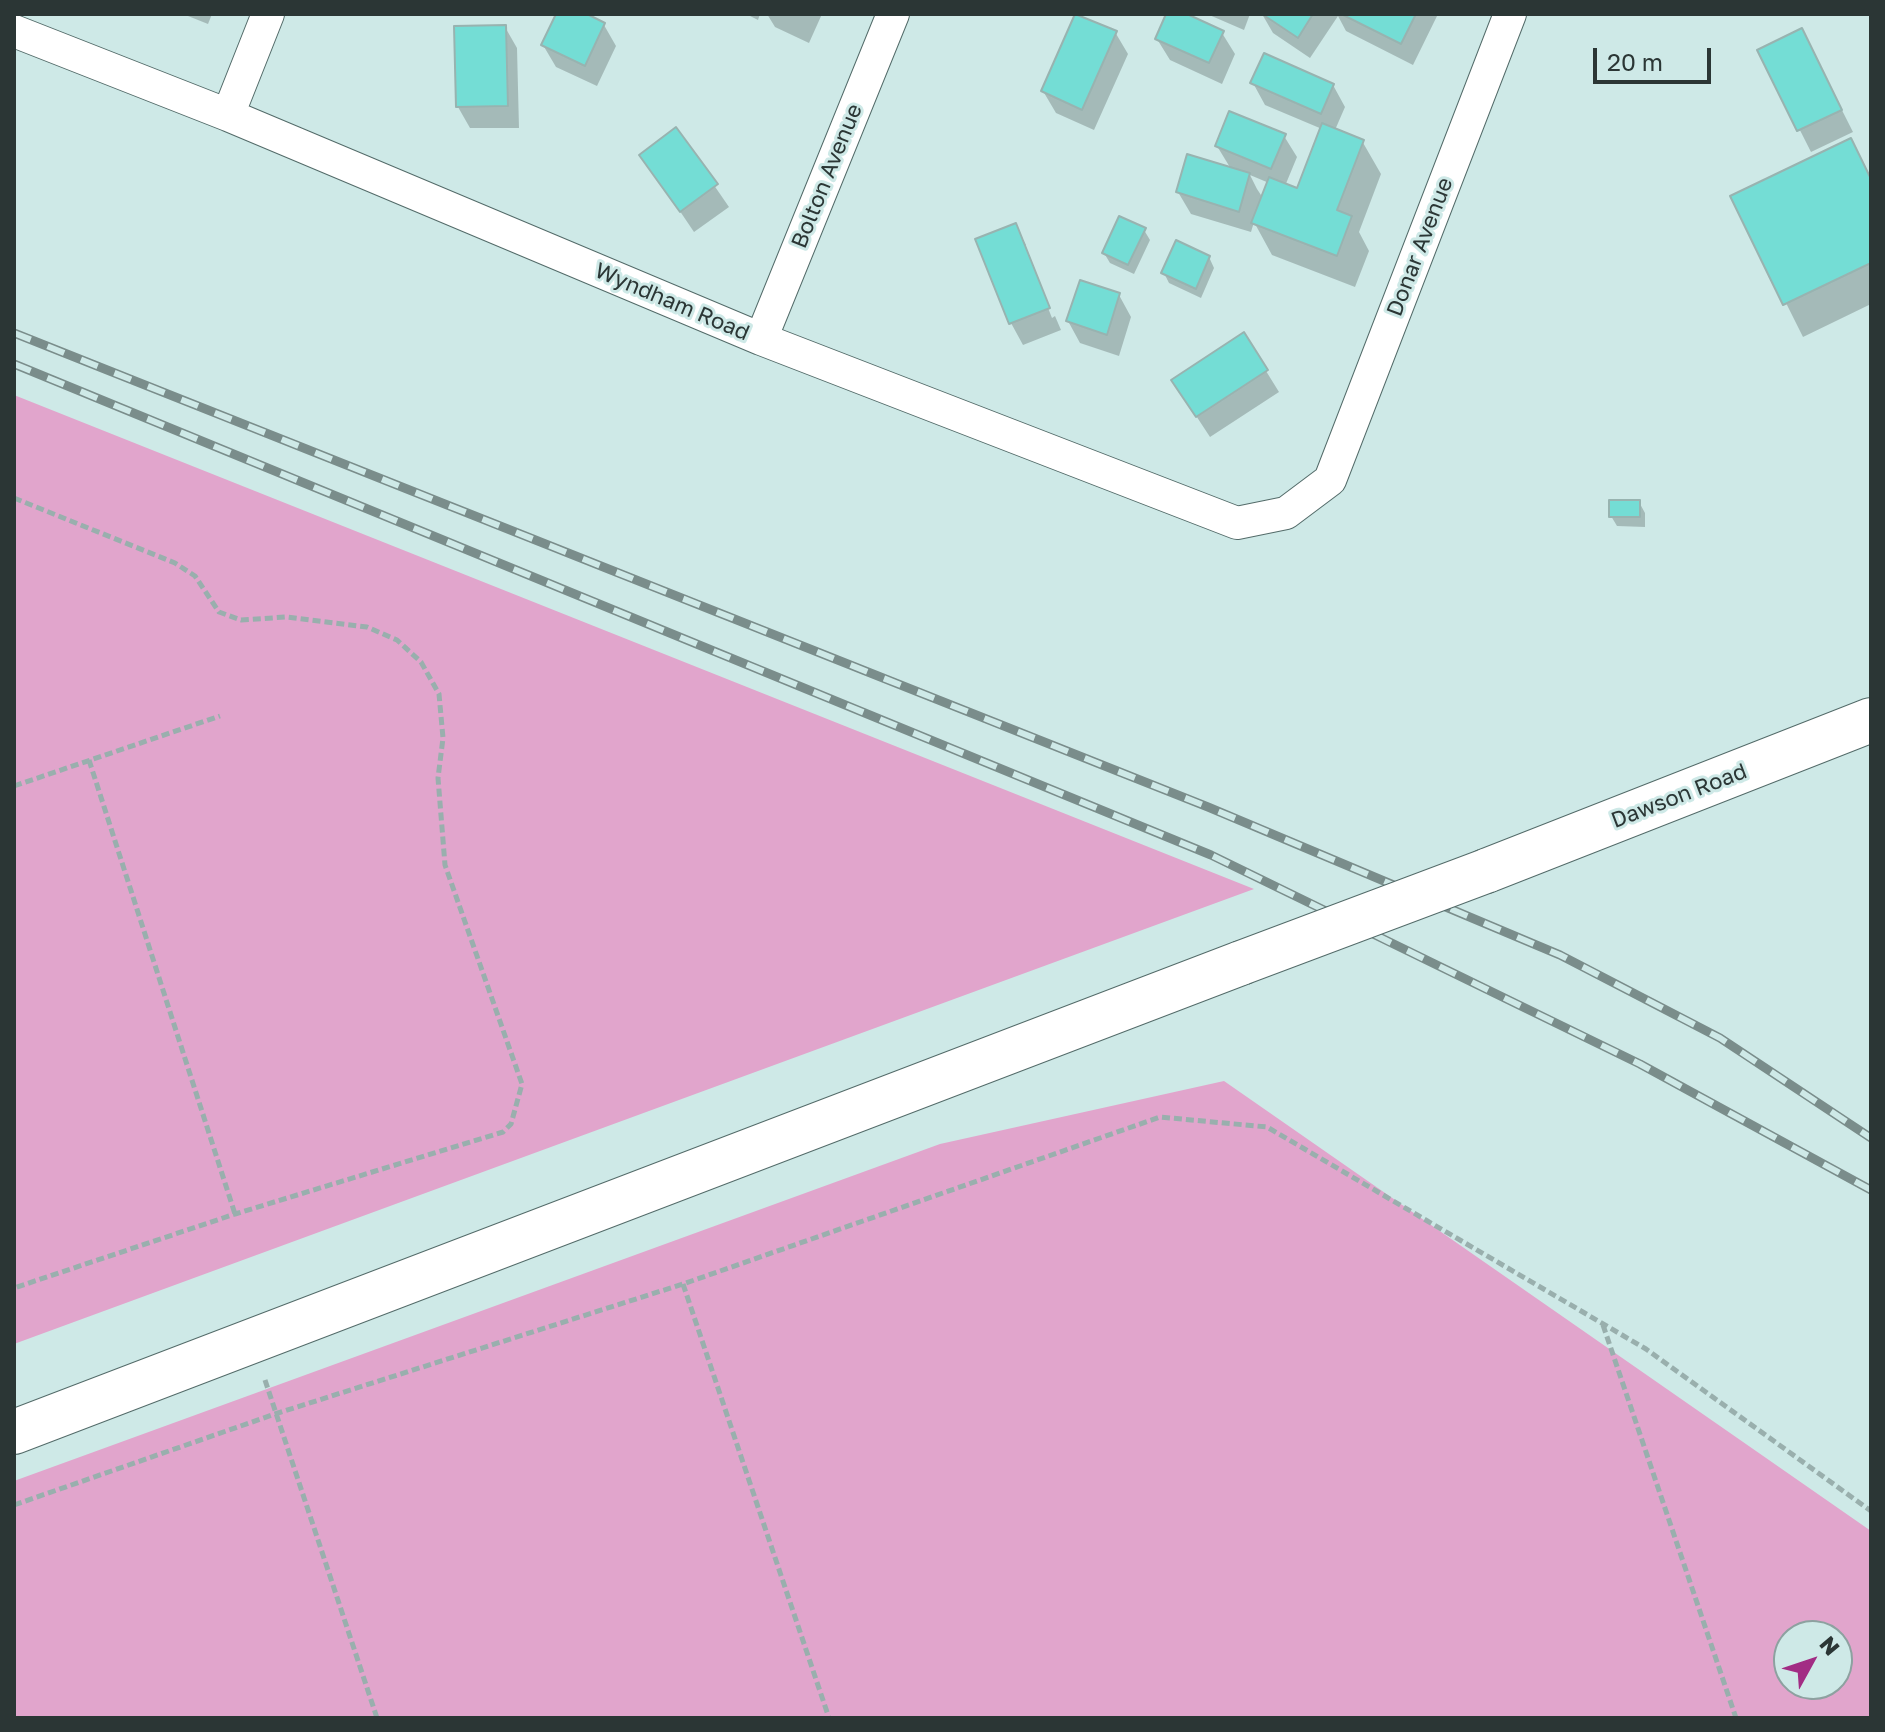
<!DOCTYPE html>
<style>
body{margin:0}
#map{position:relative;width:1885px;height:1732px;overflow:hidden;background:#cee9e7;font-family:"Golos Text",sans-serif}
canvas{display:block}
.frame{position:absolute;inset:0;border:16px solid #2b3635;pointer-events:none}
.north{position:absolute;left:1773px;top:1620px;width:80px;height:80px;box-sizing:border-box;background:#cee9e7;border:2px solid #8da1a0;border-radius:50%;rotate:50deg;font-size:22px;font-weight:700;line-height:32px;text-align:center;color:#2b3635}
.north::after{content:'';display:block;margin:auto;width:28px;height:36px;background:#a22c84;clip-path:polygon(50% 0,100% 100%,50% 72%,0 100%)}
.scale{position:absolute;left:1593px;top:48px;width:118px;height:36px;box-sizing:border-box;border:4px solid #2b3635;border-top:0;padding-left:10px;font-size:24px;line-height:28px;white-space:nowrap;color:#2b3635;-webkit-text-stroke:6px #cee9e7;paint-order:stroke}
</style>
<div id="map">
<canvas width="1885" height="1732"></canvas>
<div class="frame"></div>
<div class="north">N</div>
<div class="scale">20 m</div>
</div>
<script>
const c = document.querySelector('canvas').getContext('2d');
c.lineJoin = 'round';
function paint(path, color) { c.fillStyle = color; c.fill(path, 'evenodd'); }
function stroke(path, color, width, dash) { c.strokeStyle = color; c.lineWidth = width; c.lineCap = dash ? 'butt' : 'round'; c.setLineDash(dash || []); c.stroke(path); }
function label(font, color, halo, rows, align = 'center') {
  c.font = font + ' "Golos Text",sans-serif'; c.lineWidth = 6; c.setLineDash([]); c.textBaseline = 'middle'; c.strokeStyle = halo; c.fillStyle = color; for (const [text, x, y, turn = 0] of rows) {
    c.save(); c.translate(x, y); c.rotate((+turn || 0) * Math.PI / 180); c.textAlign = isNaN(turn) ? turn : align; if (halo) c.strokeText(text, 0, 0); c.fillText(text, 0, 0); c.restore();
  }
}
paint(new Path2D(`
 M14,395L1254,889L14,1344Z
 M1224,1081L1871,1531V1718H14V1481L940,1144ZM1789,1636H1837V1684H1789Z`), '#e1a5cc');
paint(new Path2D(`
 M183,14H212L208,24Z
 M558,14H582L604,25L616,46L597,86L556,67L543,45Z
 M746,14H760L758,20Z
 M767,14H822L809,43L775,27Z
 M1168,14H1182L1222,33L1235,54L1222,84L1170,60L1157,39Z
 M1207,14H1250L1244,30Z
 M1262,14H1438L1413,65L1346,31L1338,16L1310,58L1273,33Z
 M505,27L517,48L519,128H470L458,107Z
 M1802,31L1853,132L1811,152L1760,51Z
 M1115,32L1128,54L1094,130L1056,113L1043,91Z
 M1253,83L1333,85L1345,107L1335,130L1362,141L1381,174L1359,232L1369,251L1355,287L1272,255L1254,222L1251,232L1191,214L1178,192L1231,169L1217,146L1284,136L1297,157L1285,186L1298,191L1322,129L1265,105ZM1250,175L1269,183L1263,198L1257,189Z
 M676,130L729,207L694,232L642,155Z
 M1850,141L1871,177V304L1803,337L1733,197Z
 M1015,225L1026,245H1023L1052,318L1055,316L1061,330L1023,345L1011,323Z
 M1144,230L1150,240L1134,274L1110,263L1104,253Z
 M1209,257L1214,268L1201,298L1169,283L1164,273Z
 M1119,295L1131,317L1119,356L1080,343L1068,321Z
 M1266,371L1279,392L1210,437L1187,402Z
 M1639,502L1645,513V527L1617,526L1611,516Z`), '#0003');
const building = new Path2D(`
 M556,14H587L605,23L585,66L541,45Z
 M1075,14L1117,31L1082,110L1041,91Z
 M1166,14H1187L1224,31L1209,63L1155,39Z
 M1262,14H1313L1298,38Z
 M1341,14H1416L1401,44Z
 M506,25L508,106L456,107L454,26Z
 M1802,28L1842,110L1797,131L1757,50Z
 M1264,53L1334,84L1321,114L1250,83Z
 M1229,111L1286,134L1271,169L1215,146Z
 M1322,123L1364,140L1337,210L1352,216L1337,256L1251,223L1269,177L1297,188Z
 M676,127L718,184L680,212L639,155Z
 M1851,138L1871,179V263L1783,305L1730,196Z
 M1187,154L1250,173L1239,212L1176,192Z
 M1119,216L1146,228L1128,265L1102,253Z
 M1016,223L1050,308L1009,324L975,239Z
 M1176,240L1210,256L1196,289L1161,273Z
 M1080,280L1120,293L1107,335L1066,321Z
 M1244,332L1268,370L1196,417L1171,380Z
 M1609,500H1640V517H1609Z`);
paint(building, '#74ddd5');
stroke(building, '#98b3b0', 2);
const street = new Path2D(`
 M14,31L228,115L761,339L1237,523L1286,513L1330,480L1510,14
 M228,115L268,14
 M761,339L893,14`);
const secondary = new Path2D(`
 M1486,871L1871,720
 M14,1432L1241,963`);
stroke(street, '#536b69', 34);
stroke(secondary, '#536b69', 46);
stroke(new Path2D(`
 M14,498L175,563L195,576L219,612L241,620L286,617L367,627L397,640L421,662L439,694L443,738L438,778L445,865L522,1084L511,1124L503,1132L235,1214L14,1288
 M89,760L235,1214
 M14,786L220,716
 M683,1284L829,1718
 M1603,1325L1736,1718
 M265,1380L377,1718
 M14,1505L275,1414L683,1284L1160,1117L1267,1127L1646,1349L1871,1511`), '#99afad', 5, [8, 4]);
stroke(street, '#fff', 32);
stroke(secondary, '#fff', 44);
const rail = new Path2D(`
 M14,333L1208,807L1560,955L1720,1038L1871,1138
 M14,364L1211,855L1640,1064L1871,1190`);
stroke(rail, '#7a8d8b', 9);
stroke(rail, '#cee9e7', 6, [18]);
const secondaryBridge = new Path2D(`
 M1241,963L1486,871`);
stroke(secondaryBridge, '#536b69', 46, []);
stroke(secondaryBridge, '#fff', 44);
label('22px', '#2b3635', '#cee9e7', [
 ["Bolton Avenue",827,176,-68],
 ["Donar Avenue",1420,247,-69],
 ["Wyndham Road",672,302,23],
 ["Dawson Road",1679,796,-21]
]);
</script>
